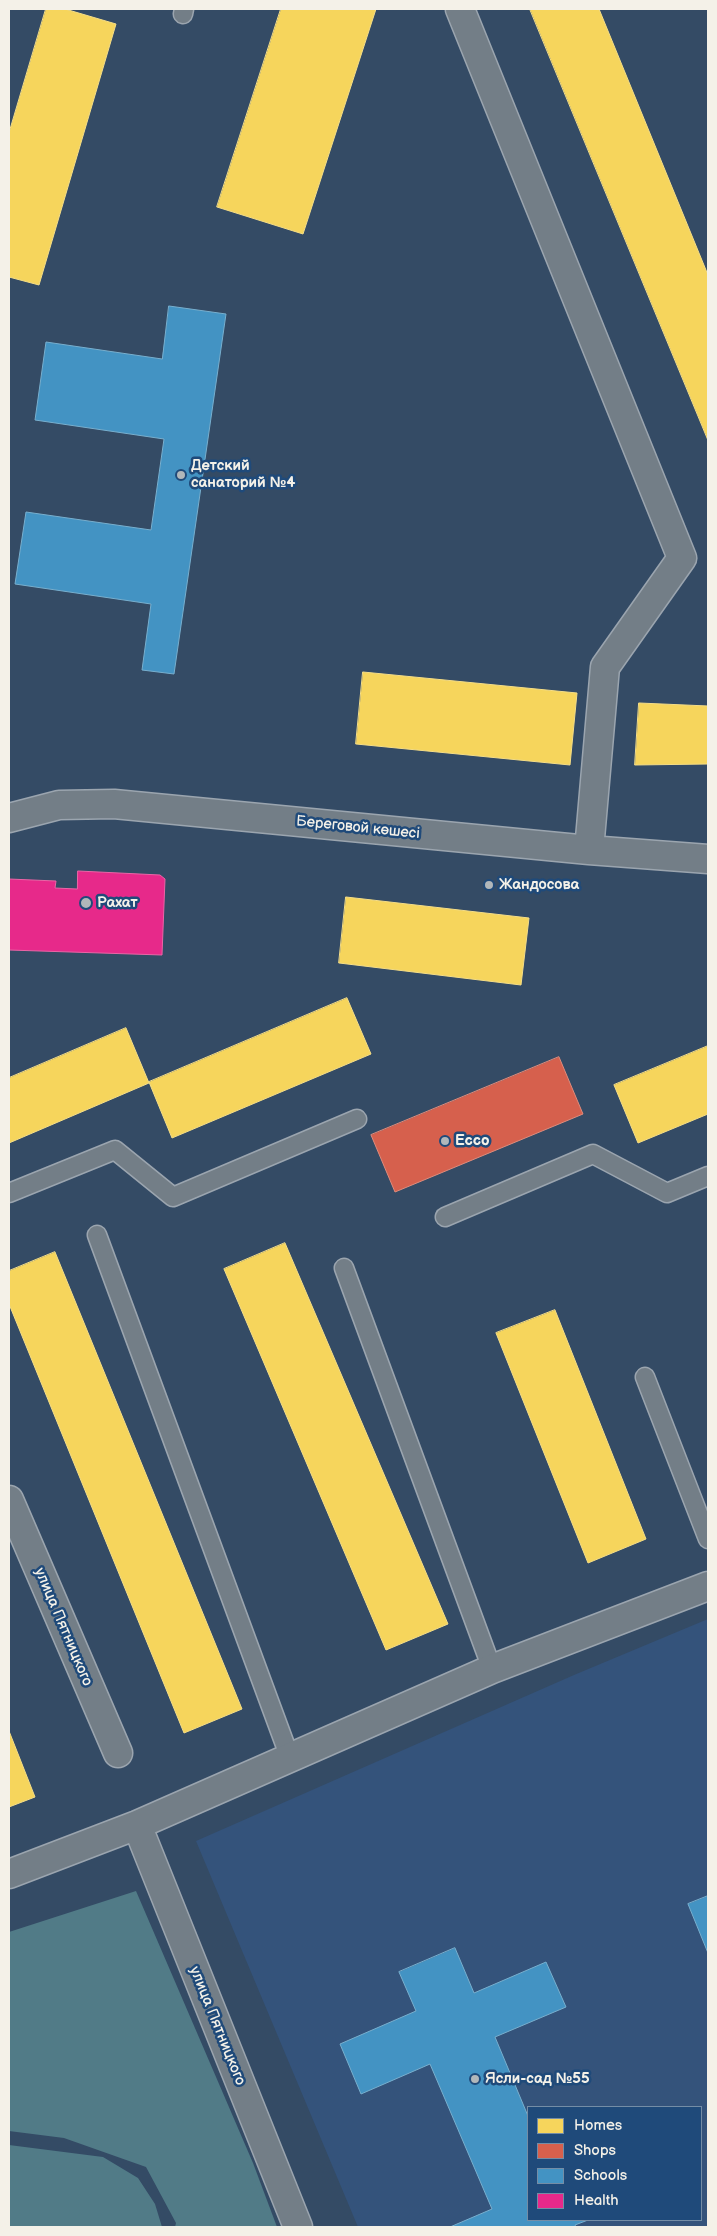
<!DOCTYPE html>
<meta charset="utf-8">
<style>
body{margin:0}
#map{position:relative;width:717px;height:2236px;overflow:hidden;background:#344b65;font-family:"Balsamiq Sans",sans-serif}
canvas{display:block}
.frame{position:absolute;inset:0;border:10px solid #f4f1e8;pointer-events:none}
.legend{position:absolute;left:527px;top:2106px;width:175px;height:115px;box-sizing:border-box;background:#1f4a7a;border:1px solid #748da6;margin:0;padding:6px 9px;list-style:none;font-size:15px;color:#f4f1e8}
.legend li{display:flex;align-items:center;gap:10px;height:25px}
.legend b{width:25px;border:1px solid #748da6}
</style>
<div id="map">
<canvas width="717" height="2236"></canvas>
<div class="frame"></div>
<ul class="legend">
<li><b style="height:14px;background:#f6d55c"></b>Homes</li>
<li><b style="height:14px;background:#d6604d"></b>Shops</li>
<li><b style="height:14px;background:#4393c3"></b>Schools</li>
<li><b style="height:14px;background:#e7298a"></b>Health</li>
</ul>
</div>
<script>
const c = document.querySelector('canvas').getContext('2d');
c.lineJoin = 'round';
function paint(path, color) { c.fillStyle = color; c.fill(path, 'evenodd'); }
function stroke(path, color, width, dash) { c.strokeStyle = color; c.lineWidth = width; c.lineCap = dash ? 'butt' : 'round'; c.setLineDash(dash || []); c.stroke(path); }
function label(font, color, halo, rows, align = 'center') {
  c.font = font + ' "Balsamiq Sans",sans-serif'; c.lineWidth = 5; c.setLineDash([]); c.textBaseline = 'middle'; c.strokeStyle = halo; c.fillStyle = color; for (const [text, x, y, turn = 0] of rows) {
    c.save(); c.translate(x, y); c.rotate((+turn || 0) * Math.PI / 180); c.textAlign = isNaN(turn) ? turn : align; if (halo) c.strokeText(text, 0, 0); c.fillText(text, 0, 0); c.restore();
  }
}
paint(new Path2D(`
 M708,1619V2227H358L196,1841L574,1675ZM528,2107H701V2220H528Z`), '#34537b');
paint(new Path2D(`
 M136,1891L253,2163L277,2227H175L176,2223L146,2167L64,2138L9,2131V1932Z
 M9,2145L103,2157L138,2178L155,2204L162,2227H9Z`), '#517b87');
const homes = new Path2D(`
 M46,9H65L116,24L39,285L9,277V133Z
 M281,9H376L303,234L217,207Z
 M530,9H599L708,275V440Z
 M363,672L577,693L570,765L356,744Z
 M639,703L708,706V764L635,765Z
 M346,897L529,918L521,985L339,963Z
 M347,998L371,1054L172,1138L149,1082Z
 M126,1028L149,1083L9,1143V1078Z
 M708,1046V1114L638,1143L614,1085Z
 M285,1243L448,1624L386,1650L224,1269Z
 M55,1252L242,1709L184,1733L9,1304V1271Z
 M555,1310L646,1539L588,1563L496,1333Z
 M9,1731L35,1797L9,1807Z`);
paint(homes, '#f6d55c');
stroke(homes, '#f5dd86', 1);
const shops = new Path2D(`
 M559,1057L583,1114L395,1192L371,1135Z`);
paint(shops, '#d6604d');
stroke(shops, '#df8c7c', 1);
const schools = new Path2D(`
 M169,306L226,314L174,674L142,670L151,604L15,584L26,512L151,530L164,439L35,420L46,342L162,359Z
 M708,1896V1953L688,1904Z
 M455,1948L474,1993L546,1962L566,2007L495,2037L528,2116V2220H588L575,2225L576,2227H450L492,2209L430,2064L361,2094L340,2044L416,2011L399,1972Z`);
paint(schools, '#4393c3');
stroke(schools, '#78afce', 1);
const health = new Path2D(`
 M78,871L160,875L165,879L162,955L9,950V879L56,881L55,888L77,889Z`);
paint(health, '#e7298a');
stroke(health, '#eb65a6', 1);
const lane = new Path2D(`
 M183,14L184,9
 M9,1193L115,1150L173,1197L357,1119
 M445,1217L593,1154L667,1193L708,1176
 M97,1235L290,1758
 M344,1268L492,1669
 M645,1377L708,1539`);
const street = new Path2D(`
 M460,9L682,558L605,667L589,850
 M9,818L59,805L114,804L589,850L708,859
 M9,1500L118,1753
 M137,1825L298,2227
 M9,1874L137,1825L492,1669L708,1586`);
stroke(lane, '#9ba5af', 21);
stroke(street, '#9ba5af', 31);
stroke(lane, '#737e87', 18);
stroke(street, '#737e87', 28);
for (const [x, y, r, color] of [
 [181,475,5,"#b1b7ba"],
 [489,885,5,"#b1b7ba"],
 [86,903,6,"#b1b7ba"],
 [445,1141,5,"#b1b7ba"],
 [475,2079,5,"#b1b7ba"]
]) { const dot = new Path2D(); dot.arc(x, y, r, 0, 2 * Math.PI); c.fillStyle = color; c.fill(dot); stroke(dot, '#1f4a7a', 2); }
label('bold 15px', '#f4f1e8', '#1f4a7a', [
 ["Детский",191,466],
 ["санаторий №4",191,483],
 ["Жандосова",499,885],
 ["Рахат",97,903],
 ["Ecco",455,1141],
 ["Ясли-сад №55",485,2079]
], 'left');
label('15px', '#f4f1e8', '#1f4a7a', [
 ["Береговой көшесі",358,828,6],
 ["улица Пятницкого",63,1627,67],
 ["улица Пятницкого",217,2026,68]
]);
</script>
